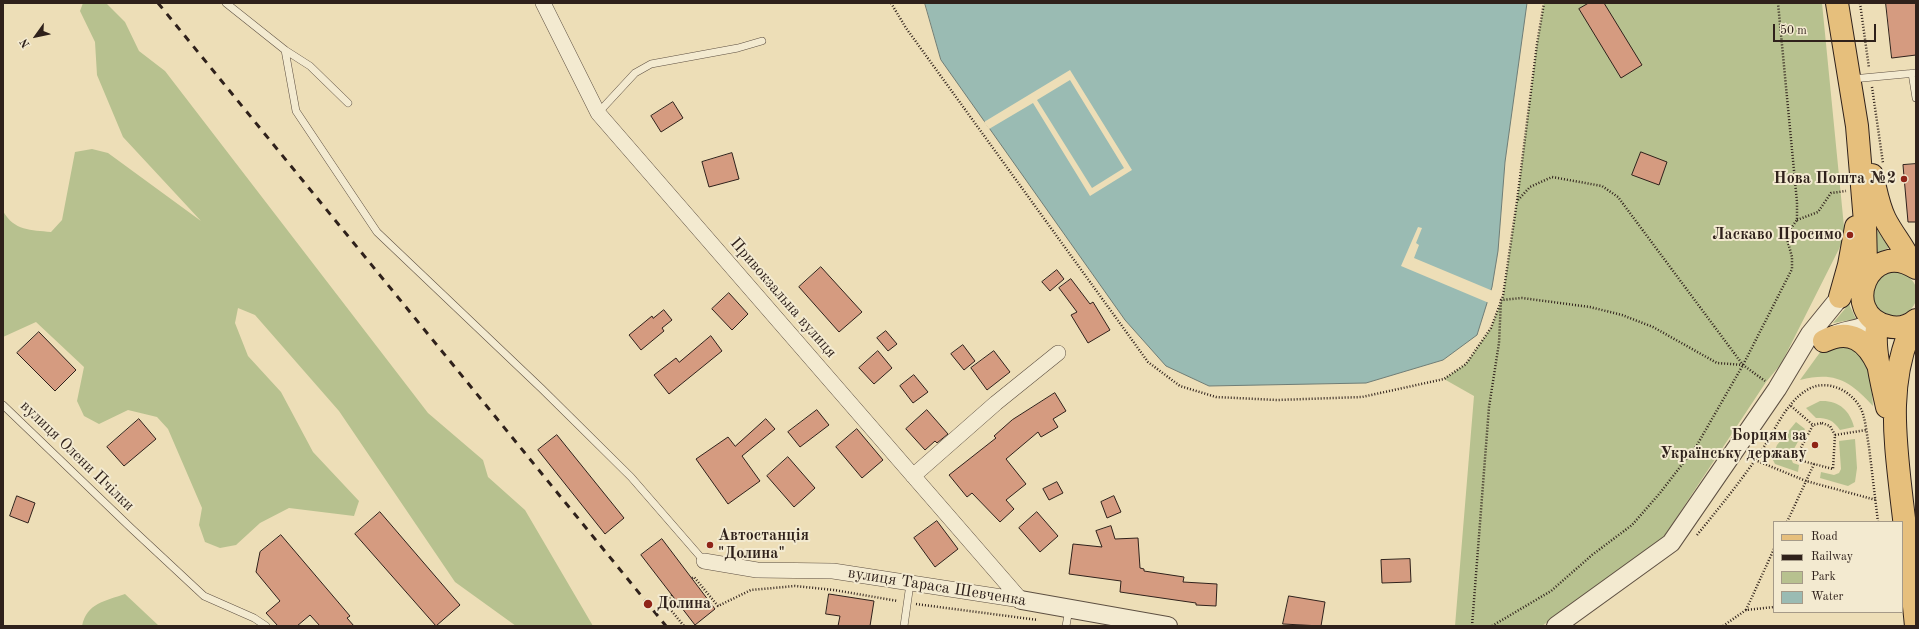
<!DOCTYPE html>
<meta charset="utf-8">
<style>
body{margin:0}
#map{position:relative;width:1919px;height:629px;overflow:hidden;background:#eddeb7;font-family:"Old Standard TT",serif}
canvas{display:block}
.frame{position:absolute;inset:0;border:4px solid #2f211b;pointer-events:none}
.legend{position:absolute;left:1773px;top:521px;width:130px;height:92px;box-sizing:border-box;background:#f3ead0;border:1px solid #a59a88;margin:0;padding:5px 7px;list-style:none;font-size:12px;color:#2f211b}
.legend li{display:flex;align-items:center;gap:8px;height:20px}
.legend b{width:20px;border:1px solid #a59a88}
.north{position:absolute;left:16px;top:16px;width:40px;height:40px;-webkit-text-stroke:3px #f3ead0;paint-order:stroke;rotate:237deg;font-size:11px;font-weight:700;line-height:16px;text-align:center;color:#2f211b}
.north::after{content:'';display:block;margin:auto;width:14px;height:18px;background:#2f211b;clip-path:polygon(50% 0,100% 100%,50% 72%,0 100%)}
.scale{position:absolute;left:1773px;top:24px;width:103px;height:18px;box-sizing:border-box;border:2px solid #2f211b;border-top:0;padding-left:5px;font-size:12px;line-height:14px;white-space:nowrap;color:#2f211b;-webkit-text-stroke:3px #f3ead0;paint-order:stroke}
</style>
<div id="map">
<canvas width="1919" height="629"></canvas>
<div class="frame"></div>
<ul class="legend">
<li><b style="height:5px;background:#e6bf7c"></b>Road</li>
<li><b style="height:5px;background:#2f211b"></b>Railway</li>
<li><b style="height:11px;background:#b7c18f"></b>Park</li>
<li><b style="height:11px;background:#9abbb3"></b>Water</li>
</ul>
<div class="north">N</div>
<div class="scale">50 m</div>
</div>
<script>
const c = document.querySelector('canvas').getContext('2d');
c.lineJoin = 'round';
function paint(path, color) { c.fillStyle = color; c.fill(path, 'evenodd'); }
function stroke(path, color, width, dash) { c.strokeStyle = color; c.lineWidth = width; c.lineCap = dash ? 'butt' : 'round'; c.setLineDash(dash || []); c.stroke(path); }
function label(font, color, halo, rows, align = 'center') {
  c.font = font + ' "Old Standard TT",serif'; c.lineWidth = 4; c.setLineDash([]); c.textBaseline = 'middle'; c.strokeStyle = halo; c.fillStyle = color; for (const [text, x, y, turn = 0] of rows) {
    c.save(); c.translate(x, y); c.rotate((+turn || 0) * Math.PI / 180); c.textAlign = isNaN(turn) ? turn : align; if (halo) c.strokeText(text, 0, 0); c.fillText(text, 0, 0); c.restore();
  }
}
paint(new Path2D(`
 M83,3H106L125,22L139,51L165,71L428,413L483,460L488,477L525,510L593,626H516L455,582L339,411L255,315L238,308L235,323L248,356L281,392L313,452L359,501L354,516L289,508L260,523L236,545L220,548L205,542L199,525L202,508L168,429L157,417L128,410L99,424L84,416L77,401L84,367L36,322L3,337V211C14,231 31,230 51,232L62,220L75,152L92,149L108,153L201,221L123,137L97,75L95,42L80,11Z
 M1544,3H1822L1845,237L1781,364L1766,382L1663,538L1542,626H1455L1474,396L1444,379L1466,364L1491,328L1503,296L1517,201L1537,44Z
 M1873,224L1889,248L1874,254Z
 M1873 294a22 22 0 1 1 44 0a22 22 0 1 1-44 0Z
 M1849,304L1856,319L1833,323Z
 M1843,341L1869,359L1873,406C1850,381 1835,371 1800,380L1821,351Z
 M1820,401C1838,400 1850,410 1854,427L1840,430C1833,420 1828,418 1816,418L1806,408Z
 M1796,422L1805,429L1790,456L1793,463L1799,465L1798,472L1775,464L1772,458L1777,445Z
 M1855,439L1857,468L1855,482L1848,486L1820,478L1821,472L1834,475L1839,473L1841,469L1839,441Z
 M125,594L159,626H82C87,603 105,601 125,594Z`), '#b7c18f');
const water = new Path2D(`
 M925,3H1527L1505,162L1498,251L1492,287L1477,335L1443,360L1366,383L1209,386L1166,366L1125,320L941,60Z`);
paint(water, '#9abbb3');
stroke(water, '#6f7d76', 1);
paint(new Path2D(`
 M1070,70L1132,170L1090,196L1033,103L989,129L984,122ZM1070,80L1124,168L1092,188L1037,100Z
 M1418,227L1422,228L1416,243L1419,245L1414,258L1493,291L1489,303L1401,266Z`), '#eddeb7');
const building = new Path2D(`
 M1589,3H1604L1642,65L1621,78L1579,9Z
 M1886,3H1916V55L1892,58Z
 M673,102L683,118L661,132L651,116Z
 M1641,152L1667,162L1659,185L1632,175Z
 M732,153L739,179L709,187L702,162Z
 M1916,164V222H1908L1903,165Z
 M821,267L862,312L839,332L799,287Z
 M1057,270L1064,279L1050,291L1042,282Z
 M1071,279L1090,304L1093,302L1110,330L1088,343L1071,315L1077,312L1059,288Z
 M729,293L748,314L732,330L712,309Z
 M664,310L672,320L662,328L664,331L641,350L629,335L652,316L653,318Z
 M886,331L897,344L888,351L877,338Z
 M39,332L76,370L55,391L17,353Z
 M711,336L722,351L669,394L654,375L676,358L679,362Z
 M963,345L975,361L964,370L951,354Z
 M878,351L892,368L874,384L859,368Z
 M994,351L1010,372L987,390L971,368Z
 M914,375L928,392L913,403L900,386Z
 M1055,393L1066,411L1053,419L1058,427L1041,437L1038,432L1006,459L1026,484L1006,500L1014,509L1000,522L972,493L967,497L949,475L996,438L994,436L1012,420Z
 M817,410L829,425L800,447L788,432Z
 M927,410L948,434L937,443L935,441L925,450L906,429Z
 M139,419L156,439L124,466L107,447Z
 M766,419L775,429L742,456L760,481L728,504L696,459L728,437L735,446Z
 M857,429L883,460L862,478L836,447Z
 M557,435L624,518L605,534L538,450Z
 M788,457L815,488L794,507L767,476Z
 M1057,482L1063,493L1049,500L1043,489Z
 M17,496L35,503L28,523L10,516Z
 M1114,496L1121,512L1107,518L1101,502Z
 M380,512L460,605L436,626L355,534Z
 M1037,512L1058,536L1040,552L1019,528Z
 M937,521L958,549L935,567L914,538Z
 M1111,526L1115,539L1138,538L1140,568L1144,569V571L1184,577L1183,582L1217,584L1216,606L1196,605V603L1120,592L1121,581L1069,574L1073,544L1102,547L1096,531Z
 M281,535L350,616L347,618L354,626H320L310,615L297,626H278L266,613L280,601L256,572L260,552Z
 M662,539L715,609L695,625L641,555Z
 M1410,559L1411,582L1382,583L1381,560Z
 M829,594L874,601L870,626H838L840,616L826,614Z
 M1289,596L1325,602L1321,626L1283,624Z`);
paint(building, '#d59b80');
stroke(building, '#2f211b', 1);
const service = new Path2D(`
 M226,3L285,50L296,111L377,232L542,389L631,477L704,561
 M285,50L310,66L348,103
 M1912,73L1916,98
 M1852,79L1916,73
 M598,113L635,73L651,64L738,48L762,41
 M3,405L131,528L204,596L254,618L266,626
 M904,626L910,584
 M1066,626L1069,609`);
const minor = new Path2D(`
 M543,3L598,113L1021,600
 M913,476L996,403L1058,353
 M704,561L757,570L833,571L1021,600`);
const tertiary = new Path2D(`
 M1834,335C1847,329 1864,330 1874,320
 M1021,600L1168,626
 M1556,626L1671,543L1777,389L1810,334L1840,297L1849,288`);
const primary = new Path2D(`
 M1837,3L1857,126L1865,222L1866,266L1869,273
 M1872,175C1876,190 1878,205 1885,219C1893,235 1905,248 1912,265
 M1916,268C1868,237 1839,314 1887,326C1897,329 1908,327 1916,320
 M1840,297L1849,265L1856,227
 M1914,322C1886,380 1895,440 1902,502C1907,543 1912,584 1916,626
 M1879,323C1870,339 1883,388 1887,407
 M1824,341C1850,328 1867,341 1878,365`);
stroke(service, '#5e5042', 8);
stroke(minor, '#5e5042', 16);
stroke(tertiary, '#5e5042', 20);
stroke(primary, '#2f211b', 24);
stroke(new Path2D(`
 M891,3L906,28L1148,362L1180,386L1216,397L1277,400L1362,397L1444,379L1466,364L1491,328L1503,296L1517,201L1537,44L1544,3
 M1860,3L1869,68
 M1872,87L1883,163
 M1518,200L1530,187L1552,177L1602,186L1618,197L1743,365L1765,381
 M1797,220L1818,212L1831,193L1846,191
 M1791,406L1813,425
 M1822,423L1830,426L1835,435L1833,469L1795,459L1813,425Z
 M1835,435L1866,430
 M1755,460L1806,481L1876,500
 M1787,522L1814,464
 M1697,535C1719,508 1741,481 1760,453C1774,433 1785,403 1807,390C1827,377 1856,392 1863,414C1866,424 1867,436 1869,447C1872,472 1875,497 1878,522
 M692,578L694,577L718,606L751,590L795,586L834,590L898,601
 M672,595L665,603L684,626
 M916,604L1038,620
 M1746,610L1774,549
 M1472,626L1489,407L1499,343L1501,300L1522,298L1590,307L1622,315L1653,327L1717,363L1743,365
 M1492,626L1551,591L1592,555L1632,525L1660,493L1697,445L1743,365L1792,269V257L1786,235L1797,220V202L1778,3
 M1723,626L1746,610L1774,607`), '#2f211b', 2.5, [1, 2]);
stroke(service, '#f3ead0', 7);
stroke(minor, '#f3ead0', 15);
stroke(tertiary, '#f3ead0', 18);
stroke(primary, '#e6bf7c', 22);
stroke(new Path2D(`
 M158,3L666,626`), '#2f211b', 3, [7, 7]);
for (const [x, y, r, color] of [
 [1904,179,4,"#8f2418"],
 [1850,235,4,"#8f2418"],
 [1815,445,4,"#8f2418"],
 [710,545,4,"#8f2418"],
 [648,604,5,"#8f2418"]
]) { const dot = new Path2D(); dot.arc(x, y, r, 0, 2 * Math.PI); c.fillStyle = color; c.fill(dot); stroke(dot, '#f3ead0', 1.5); }
label('bold 16px', '#2f211b', '#f3ead0', [
 ["Нова Пошта №2",1896,179],
 ["Ласкаво Просимо",1842,235],
 ["Борцям за",1807,436],
 ["Українську державу",1807,454],
 ["Автостанція",718,536,"left"],
 ["\"Долина\"",718,554,"left"],
 ["Долина",657,604,"left"]
], 'right');
label('16px', '#2f211b', '#f3ead0', [
 ["Привокзальна вулиця",783,298,49],
 ["вулиця Олени Пчілки",77,456,44],
 ["вулиця Тараса Шевченка",937,587,9]
]);
</script>
